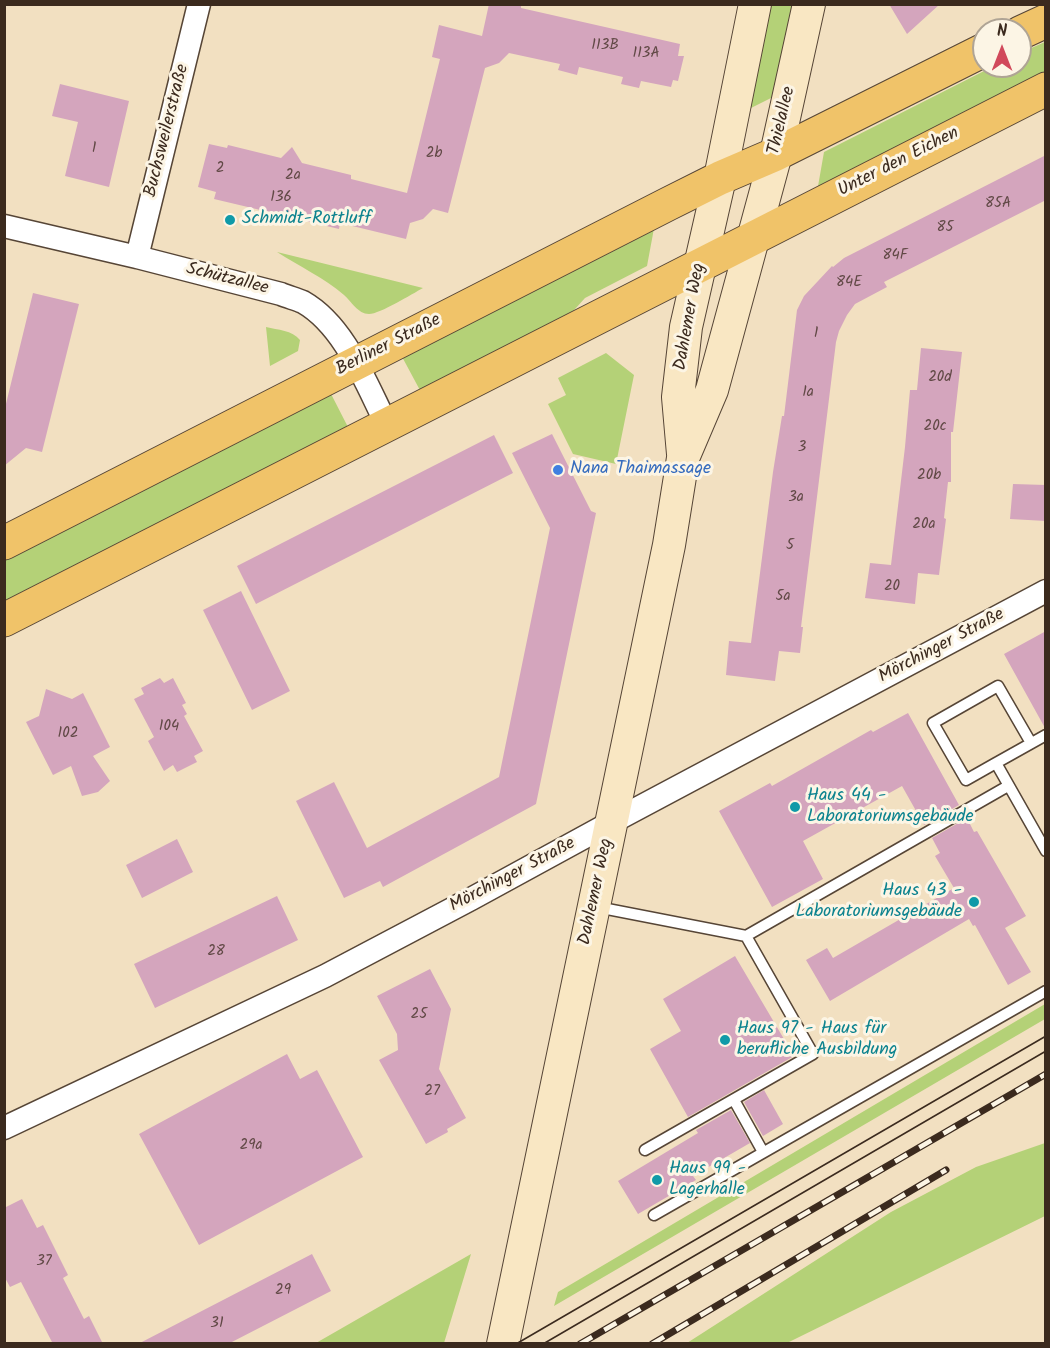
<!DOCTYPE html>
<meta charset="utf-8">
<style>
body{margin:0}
#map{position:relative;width:1050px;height:1348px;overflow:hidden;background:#f2e0c1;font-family:Kalam,sans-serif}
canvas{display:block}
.frame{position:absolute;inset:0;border:6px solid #3b2a1e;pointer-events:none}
.north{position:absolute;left:972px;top:18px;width:60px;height:60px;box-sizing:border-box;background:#fcf5e5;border:2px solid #afa495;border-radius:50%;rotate:0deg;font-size:16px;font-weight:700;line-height:24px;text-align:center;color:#3b2a1e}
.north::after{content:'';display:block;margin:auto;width:21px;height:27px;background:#d1495b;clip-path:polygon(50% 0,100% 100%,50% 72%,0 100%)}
</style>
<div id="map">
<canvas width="1050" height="1348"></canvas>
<div class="frame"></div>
<div class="north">N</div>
</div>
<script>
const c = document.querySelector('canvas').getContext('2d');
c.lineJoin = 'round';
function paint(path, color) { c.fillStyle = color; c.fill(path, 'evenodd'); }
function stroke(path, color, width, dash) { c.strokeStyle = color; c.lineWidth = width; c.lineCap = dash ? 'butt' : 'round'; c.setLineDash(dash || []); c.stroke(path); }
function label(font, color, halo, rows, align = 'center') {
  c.font = font + ' Kalam,sans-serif'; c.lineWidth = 6; c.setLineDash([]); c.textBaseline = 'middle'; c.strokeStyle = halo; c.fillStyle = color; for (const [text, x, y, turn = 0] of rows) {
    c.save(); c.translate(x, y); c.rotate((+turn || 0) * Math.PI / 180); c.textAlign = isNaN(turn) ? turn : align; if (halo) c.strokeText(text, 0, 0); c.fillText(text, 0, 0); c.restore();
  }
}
paint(new Path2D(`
 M766,5H799L779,94L741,113Z
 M1045,42V76L817,192L824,152L994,66H1020V53Z
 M655,223L647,266L585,298L566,319L422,394L400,353Z
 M277,252L423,288C412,294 380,314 369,314C358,314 351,301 344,295C324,278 299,266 277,252Z
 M266,327C278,330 292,330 300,340L298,351L270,366Z
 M606,353L634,375L616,464L573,454L548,404L566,395L558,378Z
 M329,390L350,431L5,608V556Z
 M1045,1004V1019L554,1306L558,1292Z
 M1045,1143V1216L787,1343H687L891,1212L976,1167Z
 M471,1254L444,1343H316Z`), '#b4d177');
paint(new Path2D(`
 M489,4H521V8L680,44L678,56H684L678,81L673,80L671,87L641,81L639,88L621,84L623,77L579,67L577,75L558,70L560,64L509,53L499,63L485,68L448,213L433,209L423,219L410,223L406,239L340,223L339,229L252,208L214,199L216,192L198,187L209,144L227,148L228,145L281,158L292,147L302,163L351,175V179L407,193L440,59L432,57L439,25L482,36Z
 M889,4H940L907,34Z
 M60,84L129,101L109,187L65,176L78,122L52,116Z
 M1046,155V200L884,282L887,287L855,304L847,315L839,331L836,342L801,627H803L800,653L779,651L775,681L726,675L729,641L751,643L773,472L782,416H784L797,310L804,296L832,266L833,267L844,258Z
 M33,293L79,304L42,452L26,448L4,466V412Z
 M921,348L962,352L953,432H951V482H948L944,518L946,519L939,575L918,573L915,604L865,598L870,563L891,565L905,447L910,390H917Z
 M552,434L591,511L596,513L536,804L383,887L380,881L344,898L296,801L334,782L367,848L499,777L550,528L512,453Z
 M494,435L513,473L256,604L237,566Z
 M1013,484L1046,485V521L1010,519Z
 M241,591L290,691L252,710L203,610Z
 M1046,631V728H1045L1004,654Z
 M160,678L164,683L173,678L186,703L182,705L187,714L184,716L203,751L194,756L197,762L177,772L173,765L164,771L148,741L154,737L134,699L144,694L141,688Z
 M46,689L72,699L83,693L110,747L93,756L110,781L98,792L82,796L71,766L53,775L26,722L39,716Z
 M908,713L959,805L924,825L902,786L803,841L823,879L772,907L719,811L770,783L772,786L871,730L873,732Z
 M967,818L974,832L977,831L1026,916L1005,928L1031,972L1008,985L975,925L973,926L969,919L830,1001L806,960L827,948L833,958L954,888L935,856L940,853L932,838Z
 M177,839L193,872L142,898L126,865Z
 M277,896L298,940L155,1008L134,964Z
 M735,956L794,1056L688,1117L650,1049L681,1031L663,999Z
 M430,969L451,1009L439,1069L466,1118L447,1129L448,1132L426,1144L379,1060L398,1050L397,1034L377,996Z
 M287,1054L300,1079L317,1070L363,1157L199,1245L139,1134Z
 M764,1090L783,1124L763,1136L744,1102Z
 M731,1110L750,1143L693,1176L696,1180L638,1214L618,1181L698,1133L696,1130Z
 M22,1199L37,1228L43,1225L68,1275L63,1278L84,1319L89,1316L103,1344H53L21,1282L10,1287L4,1276V1208Z
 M312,1254L331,1291L228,1344H138Z`), '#d4a5bd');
const lane = new Path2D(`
 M1046,735L996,763L1046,851
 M996,763L966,780L933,723L998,686L1031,743
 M597,907L746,936L1008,786
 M734,1100L763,1152
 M645,1150L813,1054L746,936
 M654,1215L1046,991`);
const street = new Path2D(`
 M4,226L137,257L281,294C288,297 296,299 303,302C345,326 366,384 387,425
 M137,257L199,4
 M4,1128L325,976L471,899L612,822L1046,591`);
const secondary = new Path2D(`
 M683,454L678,397L686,327L720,178L755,4
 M503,1344L669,545L683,458L712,390L776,154L809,4`);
const primary = new Path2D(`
 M1020,33L1046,21
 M4,543L668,204L720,178L776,154L984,50
 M4,620L1046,89`);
stroke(lane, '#564536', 13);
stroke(street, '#564536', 25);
stroke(secondary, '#564536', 34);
stroke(primary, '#564536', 35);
stroke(lane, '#fff', 10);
stroke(street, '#fff', 22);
stroke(secondary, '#f9e7c3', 32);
stroke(primary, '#f0c369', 33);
stroke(new Path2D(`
 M516,1344L1046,1036
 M543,1344L1046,1051`), '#3b2a1e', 1.5);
const rail = new Path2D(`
 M580,1344L1046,1074
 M652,1344L946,1170`);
stroke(rail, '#3b2a1e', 7);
stroke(rail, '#fcf5e5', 4.5, [14]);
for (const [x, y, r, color] of [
 [230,220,6,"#0f9aa8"],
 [558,470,6,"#3f7fe0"],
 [795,807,6,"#0f9aa8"],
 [974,902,6,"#0f9aa8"],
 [725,1040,6,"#0f9aa8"],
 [657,1180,6,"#0f9aa8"]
]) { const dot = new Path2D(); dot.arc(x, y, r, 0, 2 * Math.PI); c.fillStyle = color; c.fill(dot); stroke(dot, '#fcf5e5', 2); }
label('15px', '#614946', null, [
 ["113B",605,46],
 ["113A",646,54],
 ["1",94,149],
 ["2b",434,154],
 ["2",220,169],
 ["2a",293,176],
 ["136",281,198],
 ["85A",998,204],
 ["85",945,228],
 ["84F",895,256],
 ["84E",849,283],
 ["1",816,334],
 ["20d",940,378],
 ["1a",808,393],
 ["20c",935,427],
 ["3",802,448],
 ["20b",929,476],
 ["3a",796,498],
 ["20a",924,525],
 ["5",790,546],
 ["20",892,587],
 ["5a",783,597],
 ["104",169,727],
 ["102",68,734],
 ["28",216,952],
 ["25",419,1015],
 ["27",432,1092],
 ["29a",251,1146],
 ["37",44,1262],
 ["29",283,1291],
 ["31",217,1324]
]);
label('18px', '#3b2a1e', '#fcf5e5', [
 ["Thielallee",783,121,-77],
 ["Buchsweilerstraße",168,131,-76],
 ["Unter den Eichen",899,163,-27],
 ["Schützallee",227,280,14],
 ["Dahlemer Weg",691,317,-80],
 ["Berliner Straße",389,346,-27],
 ["Mörchinger Straße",942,647,-28],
 ["Mörchinger Straße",513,876,-28],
 ["Dahlemer Weg",597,892,-78]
]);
label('18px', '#0d838f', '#fcf5e5', [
 ["Schmidt-Rottluff",242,220],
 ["Haus 44 -",807,797],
 ["Laboratoriumsgebäude",807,818],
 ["Haus 43 -",962,892,"right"],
 ["Laboratoriumsgebäude",962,913,"right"],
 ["Haus 97 - Haus für",737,1030],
 ["berufliche Ausbildung",737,1051],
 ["Haus 99 -",669,1170],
 ["Lagerhalle",669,1191]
], 'left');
label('18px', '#366cbe', '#fcf5e5', [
 ["Nana Thaimassage",570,470]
], 'left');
</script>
